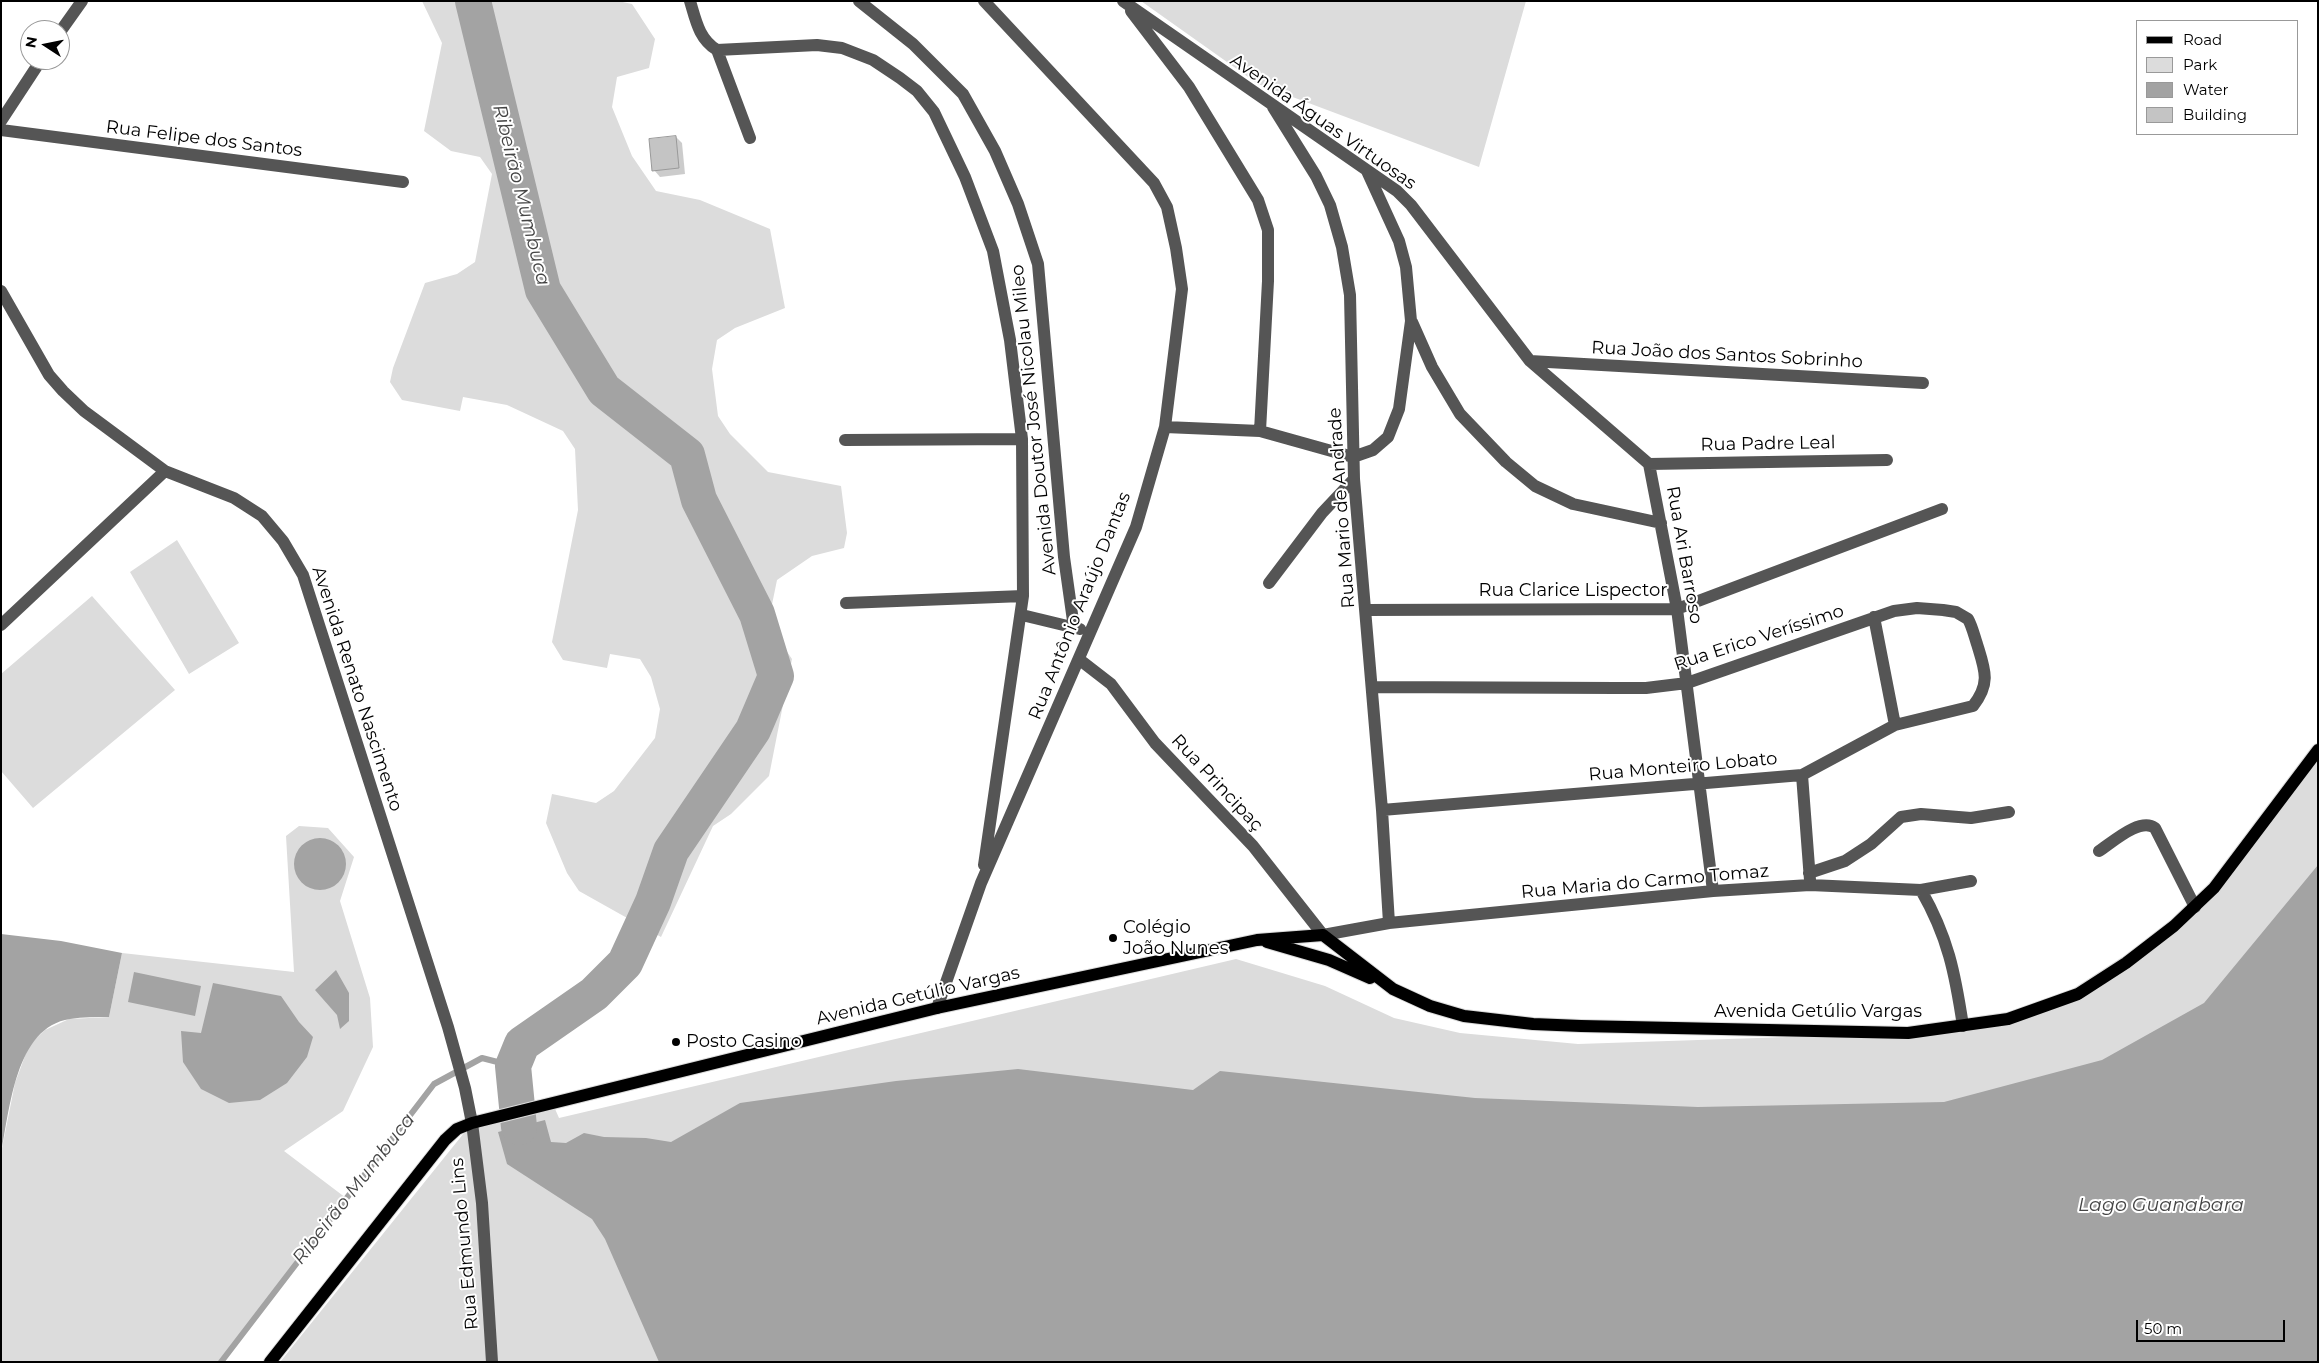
<!DOCTYPE html>
<meta charset="utf-8">
<style>
body{margin:0}
#map{position:relative;width:2319px;height:1363px;overflow:hidden;background:#fff;font-family:Montserrat,sans-serif}
canvas{display:block}
.frame{position:absolute;inset:0;border:2px solid #000;pointer-events:none}
.legend{position:absolute;left:2136px;top:20px;width:162px;height:115px;box-sizing:border-box;background:#fff;border:1px solid #999;margin:0;padding:6px 9px;list-style:none;font-size:15px;color:#000}
.legend li{display:flex;align-items:center;gap:10px;height:25px}
.legend b{width:25px;border:1px solid #999}
.north{position:absolute;left:20px;top:20px;width:50px;height:50px;box-sizing:border-box;background:#fff;border:1px solid #999;border-radius:50%;rotate:281deg;font-size:14px;font-weight:700;line-height:20px;text-align:center;color:#000}
.north::after{content:'';display:block;margin:auto;width:18px;height:22px;background:#000;clip-path:polygon(50% 0,100% 100%,50% 72%,0 100%)}
.scale{position:absolute;left:2136px;top:1320px;width:149px;height:22px;box-sizing:border-box;border:2px solid #000;border-top:0;padding-left:6px;font-size:15px;line-height:18px;white-space:nowrap;color:#000;-webkit-text-stroke:4px #fff;paint-order:stroke}
</style>
<div id="map">
<canvas width="2319" height="1363"></canvas>
<div class="frame"></div>
<ul class="legend">
<li><b style="height:6px;background:#000"></b>Road</li>
<li><b style="height:14px;background:#dcdcdc"></b>Park</li>
<li><b style="height:14px;background:#a3a3a3"></b>Water</li>
<li><b style="height:14px;background:#c4c4c4"></b>Building</li>
</ul>
<div class="north">N</div>
<div class="scale">50 m</div>
</div>
<script>
const c = document.querySelector('canvas').getContext('2d');
c.lineJoin = 'round';
function paint(path, color) { c.fillStyle = color; c.fill(path, 'evenodd'); }
function stroke(path, color, width, dash) { c.strokeStyle = color; c.lineWidth = width; c.lineCap = dash ? 'butt' : 'round'; c.setLineDash(dash || []); c.stroke(path); }
function label(font, color, halo, rows, align = 'center') {
  c.font = font + ' Montserrat,sans-serif'; c.lineWidth = 4; c.setLineDash([]); c.textBaseline = 'middle'; c.strokeStyle = halo; c.fillStyle = color; for (const [text, x, y, turn = 0] of rows) {
    c.save(); c.translate(x, y); c.rotate((+turn || 0) * Math.PI / 180); c.textAlign = isNaN(turn) ? turn : align; if (halo) c.strokeText(text, 0, 0); c.fillText(text, 0, 0); c.restore();
  }
}
paint(new Path2D(`
 M422,1H618L632,4L655,39L649,68L617,77L612,107L632,156L656,191L700,200L770,229L785,308L735,328L717,340L712,369L718,416L730,434L768,472L841,486L847,533L844,548L812,556L777,580L768,624L792,659L769,776L731,814L713,826L661,937L579,891L567,873L546,823L552,794L596,803L614,791L655,738L660,709L651,677L640,659L610,654L607,668L563,660L552,642L578,510L575,449L563,431L507,405L463,397L460,411L402,400L390,382L393,368L425,283L457,274L475,262L492,174L480,157L451,151L424,131L442,43Z
 M1141,1H1526L1479,167L1258,84Z
 M177,540L239,643L189,674L130,572Z
 M92,596L175,690L33,808L1,771V674Z
 M2318,750V1362H280L472,1123L552,1102L559,1118L1236,959L1325,986L1394,1018L1460,1033L1578,1044L1908,1033L1963,1026L2078,994L2214,888Z
 M299,826L328,828L354,857L340,901L370,998L373,1047L343,1111L284,1151L346,1198L221,1362H1V1153L15,1083L29,1045L45,1030L69,1019L109,1017L122,953L294,972L286,836Z`), '#dcdcdc');
paint(new Path2D(`
 M294 864a26 26 0 1 1 52 0a26 26 0 1 1-52 0Z
 M2318,865V1362H659L605,1239L592,1219L507,1164L498,1132L545,1120L551,1142L566,1143L584,1133L604,1137L646,1138L671,1142L740,1103L896,1081L1018,1069L1193,1090L1220,1071L1475,1098L1698,1107L1944,1102L2102,1060L2204,1003Z
 M1,934L61,941L122,953L109,1017C96,1017 83,1017 70,1019C15,1027 10,1110 1,1153Z
 M336,970L349,993V1021L340,1029L337,1015L315,990Z
 M134,972L201,986L195,1016L128,1002Z
 M213,983L281,996L299,1022L313,1037L307,1057L287,1083L260,1100L229,1103L201,1089L183,1062L181,1031L201,1033Z`), '#a3a3a3');
paint(new Path2D(`
 M676,137L682,143L685,174L660,177L654,170Z`), '#0003');
stroke(new Path2D(`
 M221,1362L434,1084L482,1058L513,1066`), '#a3a3a3', 6);
stroke(new Path2D(`
 M473,1L543,290L604,390L687,455L699,500L757,614L776,676L753,730L671,851L653,902L625,963L594,994L522,1044L513,1066L519,1127`), '#a3a3a3', 36);
const building = new Path2D(`
 M676,136L679,168L652,171L649,139Z`);
paint(building, '#c4c4c4');
stroke(building, '#999', 1);
const major = new Path2D(`
 M1267,942L1329,960L1370,978
 M270,1362L445,1140L457,1129L472,1123L937,1008L1257,940L1323,935L1393,989L1430,1006L1464,1016L1533,1024L1581,1026L1908,1033L2008,1019L2078,994L2126,963L2174,926L2214,888L2318,750`);
stroke(major, '#dbdbdb', 14);
stroke(new Path2D(`
 M690,1C696,21 699,39 717,50L817,45L842,48L873,60L900,78L917,91L934,112L965,177L993,251L1010,340L1022,439L1023,596L984,865
 M859,1L913,44L963,94L995,151L1018,204L1038,264L1064,557L1074,628
 M1123,1L1397,191L1411,205L1530,361L1649,464
 M1131,11L1189,87L1258,200L1268,230V281L1260,431
 M60,32L82,1
 M717,50L750,138
 M1273,107L1316,176L1330,205L1342,247L1350,295L1354,479L1382,810L1389,923
 M1,121L41,60
 M1,130L403,182
 M1,291L49,375L63,391L84,411L165,471L234,498L262,516L283,541L303,575L448,1027L465,1088L472,1123L482,1203L492,1362
 M1412,322L1432,367L1460,414L1506,462L1535,486L1573,504L1661,523
 M1530,361L1923,383
 M1165,427L1260,431L1353,457L1373,450L1388,437L1399,409L1411,321L1406,267L1399,241L1367,171
 M845,440L1022,439
 M1649,464L1677,609L1713,891
 M1649,464L1887,460
 M1269,583L1322,513L1354,479
 M846,603L1023,596
 M1366,610L1677,609L1942,509
 M1022,615L1080,629
 M1874,617L1895,725
 M1,625L165,471
 M1080,660L1111,684L1155,743L1253,846L1323,935L1389,923L1713,891L1810,885L1921,890L1971,881
 M1372,687L1616,688H1646L1687,683L1894,611L1917,608L1943,610L1956,612L1968,619C1972,626 1974,635 1977,644C1985,670 1991,683 1973,706L1895,725L1802,775L1382,810
 M1802,775L1810,880
 M2099,851C2113,842 2140,817 2155,828L2195,907
 M1809,873L1845,861L1871,844L1901,817L1921,814L1971,818L2009,812
 M1921,890C1948,937 1955,973 1963,1026
 M937,1008L981,883L1136,527L1165,427L1182,289L1176,248L1167,207L1154,183L984,1`), '#555', 12);
stroke(major, '#000', 12);
for (const [x, y, r, color] of [
 [1113,938,5,"#000"],
 [676,1042,5,"#000"]
]) { const dot = new Path2D(); dot.arc(x, y, r, 0, 2 * Math.PI); c.fillStyle = color; c.fill(dot); stroke(dot, '#fff', 2); }
label('18px', '#000', '#fff', [
 ["Avenida Águas Virtuosas",1323,122,35],
 ["Rua Felipe dos Santos",204,139,7],
 ["Rua João dos Santos Sobrinho",1727,355,3],
 ["Avenida Doutor José Nicolau Mileo",1034,420,-96],
 ["Rua Padre Leal",1768,444,-1],
 ["Rua Mario de Andrade",1342,508,-94],
 ["Rua Ari Barroso",1684,555,80],
 ["Rua Clarice Lispector",1573,591],
 ["Rua Antônio Araújo Dantas",1080,606,-68],
 ["Rua Erico Veríssimo",1759,638,-18],
 ["Avenida Renato Nascimento",357,689,72],
 ["Rua Monteiro Lobato",1683,767,-5],
 ["Rua Principaç",1217,783,47],
 ["Rua Maria do Carmo Tomaz",1645,882,-5],
 ["Avenida Getúlio Vargas",918,996,-13],
 ["Avenida Getúlio Vargas",1818,1012],
 ["Rua Edmundo Lins",465,1244,-95]
]);
label('18px', '#000', '#fff', [
 ["Colégio",1123,928],
 ["João Nunes",1123,949],
 ["Posto Casino",686,1042]
], 'left');
label('italic 19px', '#444', '#fff', [
 ["Ribeirão Mumbuca",521,195,76],
 ["Ribeirão Mumbuca",354,1189,-52],
 ["Lago Guanabara",2161,1205]
]);
</script>
